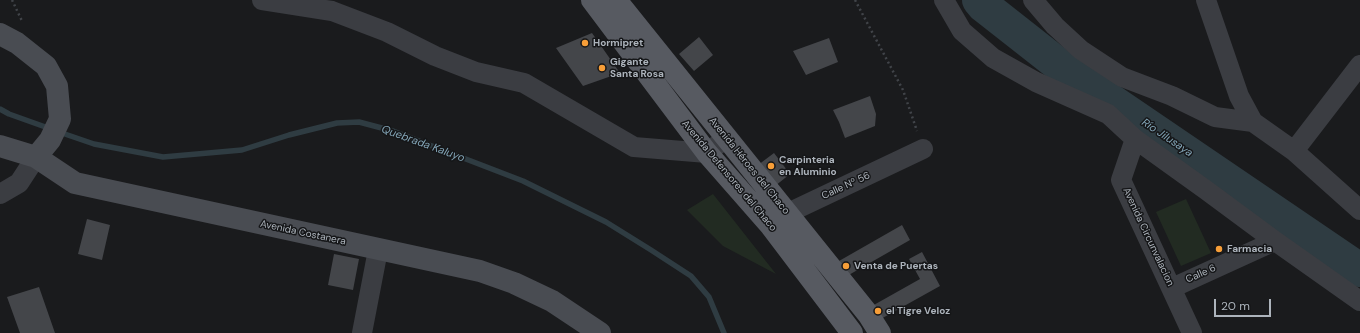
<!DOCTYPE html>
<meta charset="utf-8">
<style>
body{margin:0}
#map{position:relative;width:1360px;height:333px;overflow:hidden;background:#1a1b1d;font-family:"DM Sans",sans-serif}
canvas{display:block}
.scale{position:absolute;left:1214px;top:299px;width:57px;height:18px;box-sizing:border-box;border:2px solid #adb4bc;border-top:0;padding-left:5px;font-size:12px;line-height:14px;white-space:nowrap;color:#adb4bc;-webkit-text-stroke:3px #151618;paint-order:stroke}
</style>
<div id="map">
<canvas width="1360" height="333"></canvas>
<div class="scale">20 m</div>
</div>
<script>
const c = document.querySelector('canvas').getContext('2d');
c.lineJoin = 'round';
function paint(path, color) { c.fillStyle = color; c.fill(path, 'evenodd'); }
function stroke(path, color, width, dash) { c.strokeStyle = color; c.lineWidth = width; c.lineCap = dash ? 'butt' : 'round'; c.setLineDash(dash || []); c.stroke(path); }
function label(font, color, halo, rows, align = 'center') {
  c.font = font + ' "DM Sans",sans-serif'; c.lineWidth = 3; c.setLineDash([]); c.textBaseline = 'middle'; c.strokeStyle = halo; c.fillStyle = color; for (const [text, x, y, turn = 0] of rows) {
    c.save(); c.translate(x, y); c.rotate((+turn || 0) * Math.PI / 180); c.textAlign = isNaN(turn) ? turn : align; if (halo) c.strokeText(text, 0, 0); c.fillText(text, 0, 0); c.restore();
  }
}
paint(new Path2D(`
 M713,194L776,274L723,246L687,210Z
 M1186,199L1211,253L1181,266L1156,212Z`), '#222b22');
stroke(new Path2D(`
 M0,109L9,114L51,129
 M59,132L94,144L163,157L242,150L289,135L337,123L359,122L393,131L523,181L606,222L651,250L691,276L709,297L724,333`), '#2f3c42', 5.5);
stroke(new Path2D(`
 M979,0L984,6L1063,68L1360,270`), '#2f3c42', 34);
paint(new Path2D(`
 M592,33L620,73L583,86L556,48Z
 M699,37L713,55L694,71L679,54Z
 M829,38L838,62L806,75L793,51Z
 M870,96L876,114L875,126L845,138L839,122L833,110Z
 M774,153L790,174L775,186L758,165Z
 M87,219L110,225L102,260L78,254Z
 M902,225L910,240L847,276L839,261Z
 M922,252L940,286L879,320L872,306L920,279L909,259Z
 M334,254L359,259L353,290L328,285Z
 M39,287L55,333H20L7,297Z`), '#44464a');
stroke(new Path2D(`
 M12,0L22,21
 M855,0L903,90L917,131`), '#414449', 2.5, [2, 3]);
stroke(new Path2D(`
 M262,0L332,11L387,32L435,56L476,72L524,83L634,147L707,153L726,138
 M944,0L962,31L993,58L1036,82L1108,114L1135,139L1206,190L1275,241L1360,301
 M1033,0L1055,26L1081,50L1122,77L1172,96L1215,117L1253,122
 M1206,0L1239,96L1253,122L1294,151L1360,210
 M1135,139L1121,180L1192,333
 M1294,151L1360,65
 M0,194L19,183L36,157
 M776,223L788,213L923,149
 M1172,288L1275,241
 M362,333L378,250`), '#3b3d42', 20);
stroke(new Path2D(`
 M0,34L17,43L46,66L57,86L60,119L50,140L36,157
 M0,146L36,157L75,183L480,271L514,283L552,301L600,333`), '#494c52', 22);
stroke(new Path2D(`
 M592,0L707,153L771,226L852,333
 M616,0L868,314L880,333`), '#575a61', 22);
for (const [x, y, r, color] of [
 [585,43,4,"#f79e38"],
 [602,68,4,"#f79e38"],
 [771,166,4,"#f79e38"],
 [1219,249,4,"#f79e38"],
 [846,266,4,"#f79e38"],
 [878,311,4,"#f79e38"]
]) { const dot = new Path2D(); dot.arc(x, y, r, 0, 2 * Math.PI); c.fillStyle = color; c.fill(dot); stroke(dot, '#151618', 1.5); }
label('bold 10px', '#adb4bc', '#151618', [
 ["Hormipret",593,43],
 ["Gigante",610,62],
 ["Santa Rosa",610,74],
 ["Carpinteria",779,160],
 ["en Aluminio",779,172],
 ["Farmacia",1227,249],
 ["Venta de Puertas",854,266],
 ["el Tigre Veloz",886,311]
], 'left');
label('10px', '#adb4bc', '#151618', [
 ["Avenida Héroes del Chaco",749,166,51],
 ["Avenida Defensores del Chaco",729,176,50],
 ["Calle Nº 56",846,186,-25],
 ["Avenida Costanera",303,233,12],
 ["Avenida Circunvalacion",1148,237,65],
 ["Calle 6",1201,274,-24]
]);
label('italic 11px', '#84a6b8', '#151618', [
 ["Río Jilusaya",1167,138,34],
 ["Quebrada Kaluyo",423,144,20]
]);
</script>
